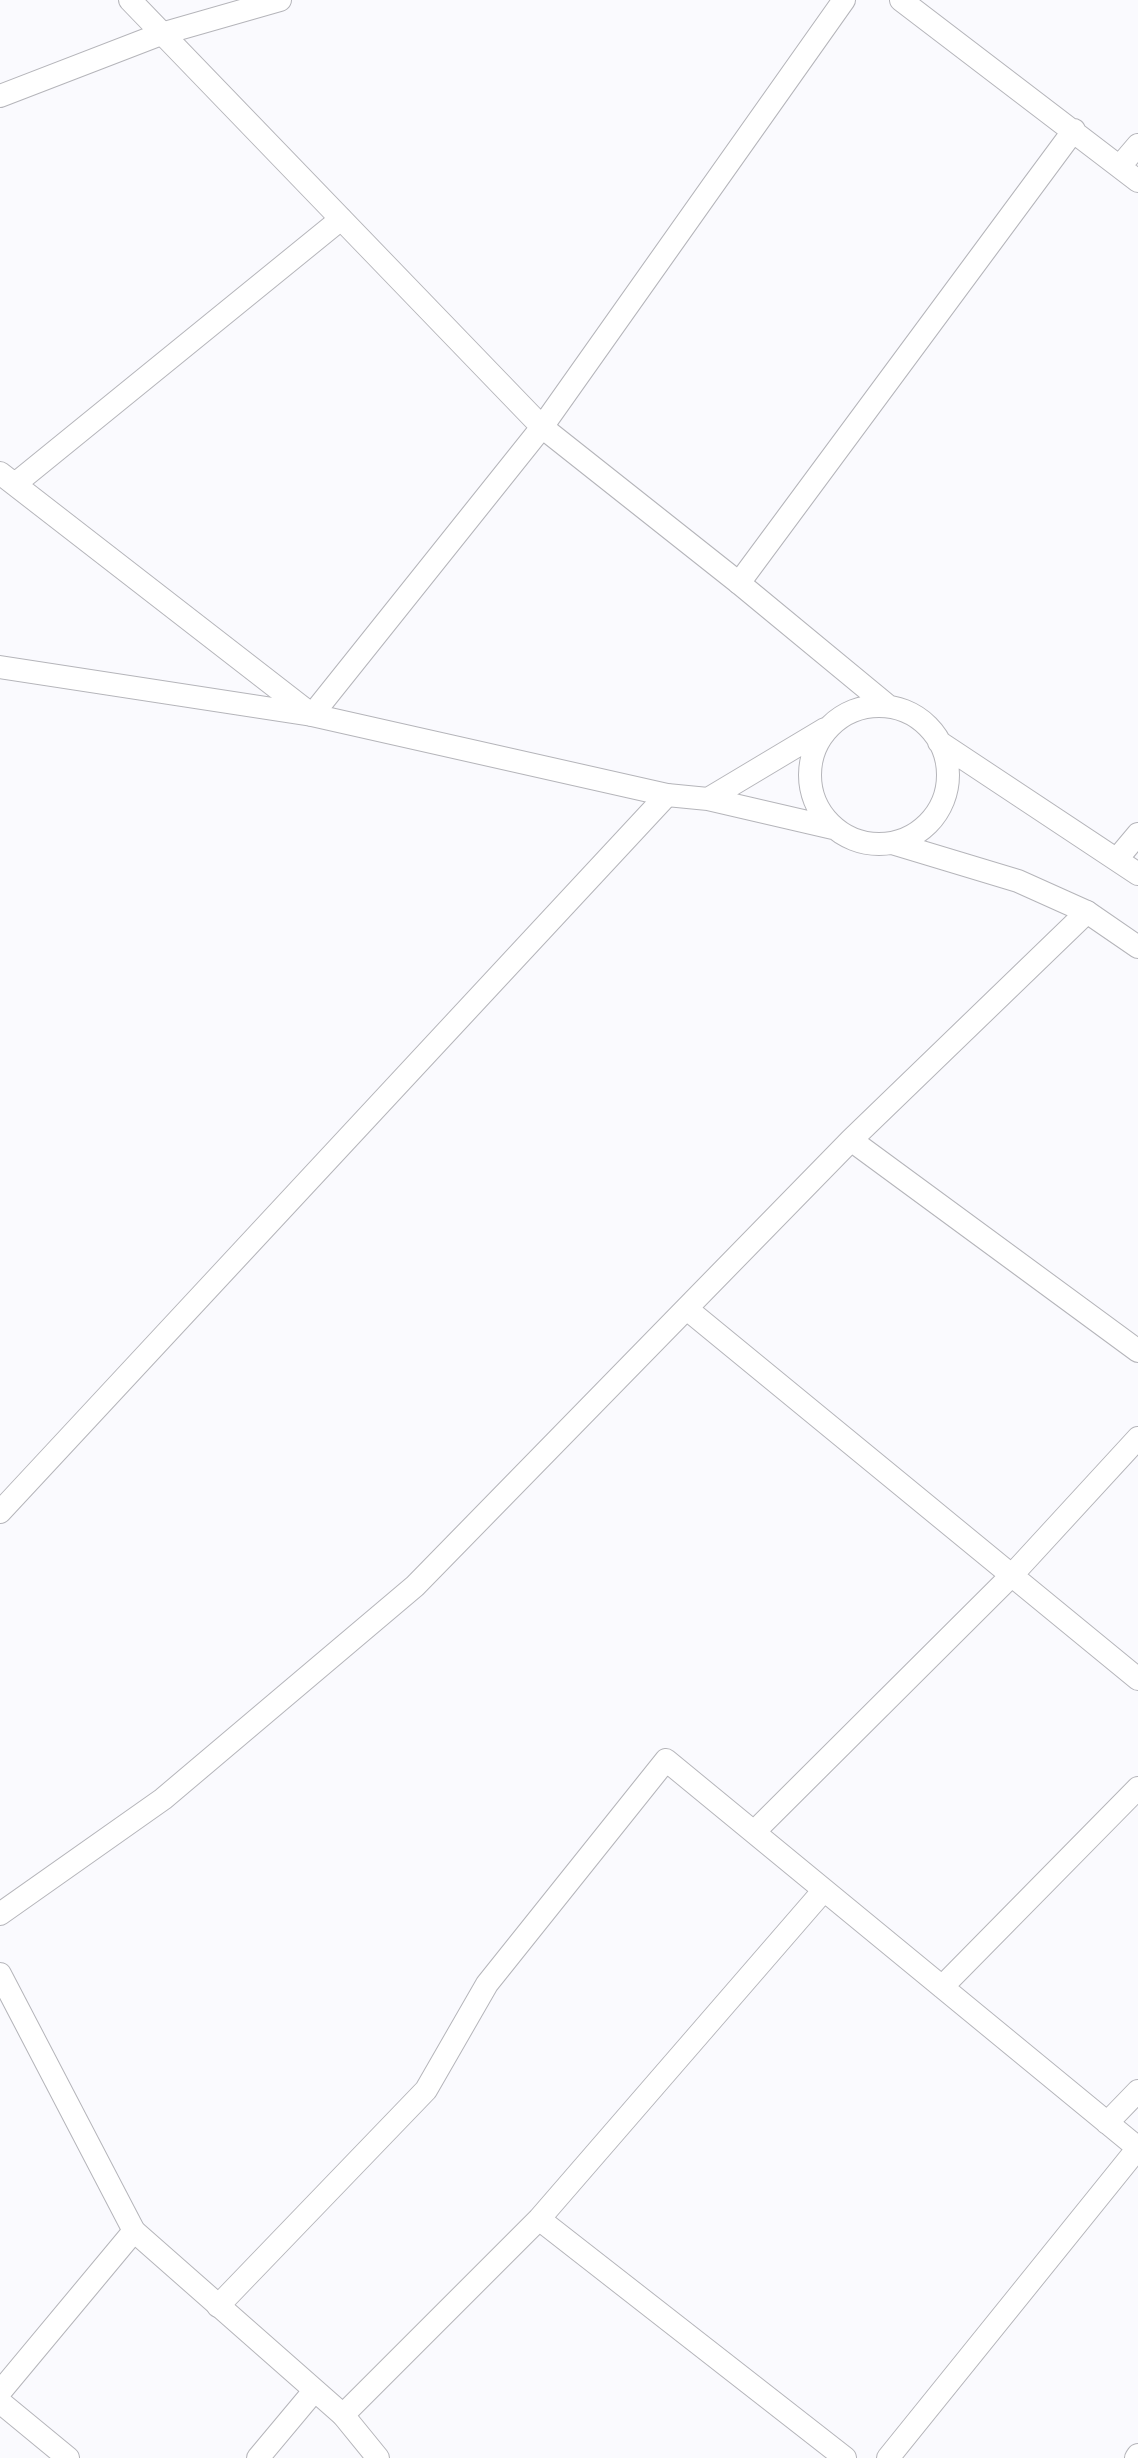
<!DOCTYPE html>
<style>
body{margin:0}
canvas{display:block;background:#fafafe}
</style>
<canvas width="1138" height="2458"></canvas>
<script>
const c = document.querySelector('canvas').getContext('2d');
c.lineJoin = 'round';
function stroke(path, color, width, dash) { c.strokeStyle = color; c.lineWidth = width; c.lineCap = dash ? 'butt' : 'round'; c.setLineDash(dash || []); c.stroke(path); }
const street = new Path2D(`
 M901,0L1138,181
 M0,96L161,34L280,0
 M1120,166L1138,145
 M0,473L312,715
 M15,484L341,219
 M739,583L1074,130
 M1117,859L1138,834
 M851,1140L1138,1351
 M687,1309L1138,1679
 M0,1512L667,795
 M754,1832L1012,1575L1138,1438
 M0,1914L163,1799L415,1586L851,1140L1087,912
 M942,1987L1138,1788
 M1107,2123L1138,2091
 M539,2219L845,2458
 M218,2306L426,2090L487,1984L666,1760L1138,2148
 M0,2392L134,2231
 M343,2415L539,2219L824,1890
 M258,2458L314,2391
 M888,2458L1138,2148
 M1136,2458L1138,2455`);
const secondary = new Path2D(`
 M130,0L542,427L739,583L888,706
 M0,667L312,715L667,795L708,799L833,828
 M810 775a69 69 0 1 1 138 0a69 69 0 1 1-138 0Z
 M312,715L542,427L844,0
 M939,742L1138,874
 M708,799L825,729
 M892,843L1018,881L1087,912L1138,947
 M0,1974L134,2231L343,2415L378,2458
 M0,2402L68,2458`);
stroke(street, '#b5b5ba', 24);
stroke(secondary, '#b5b5ba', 24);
stroke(street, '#fff', 22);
stroke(secondary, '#fff', 22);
</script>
